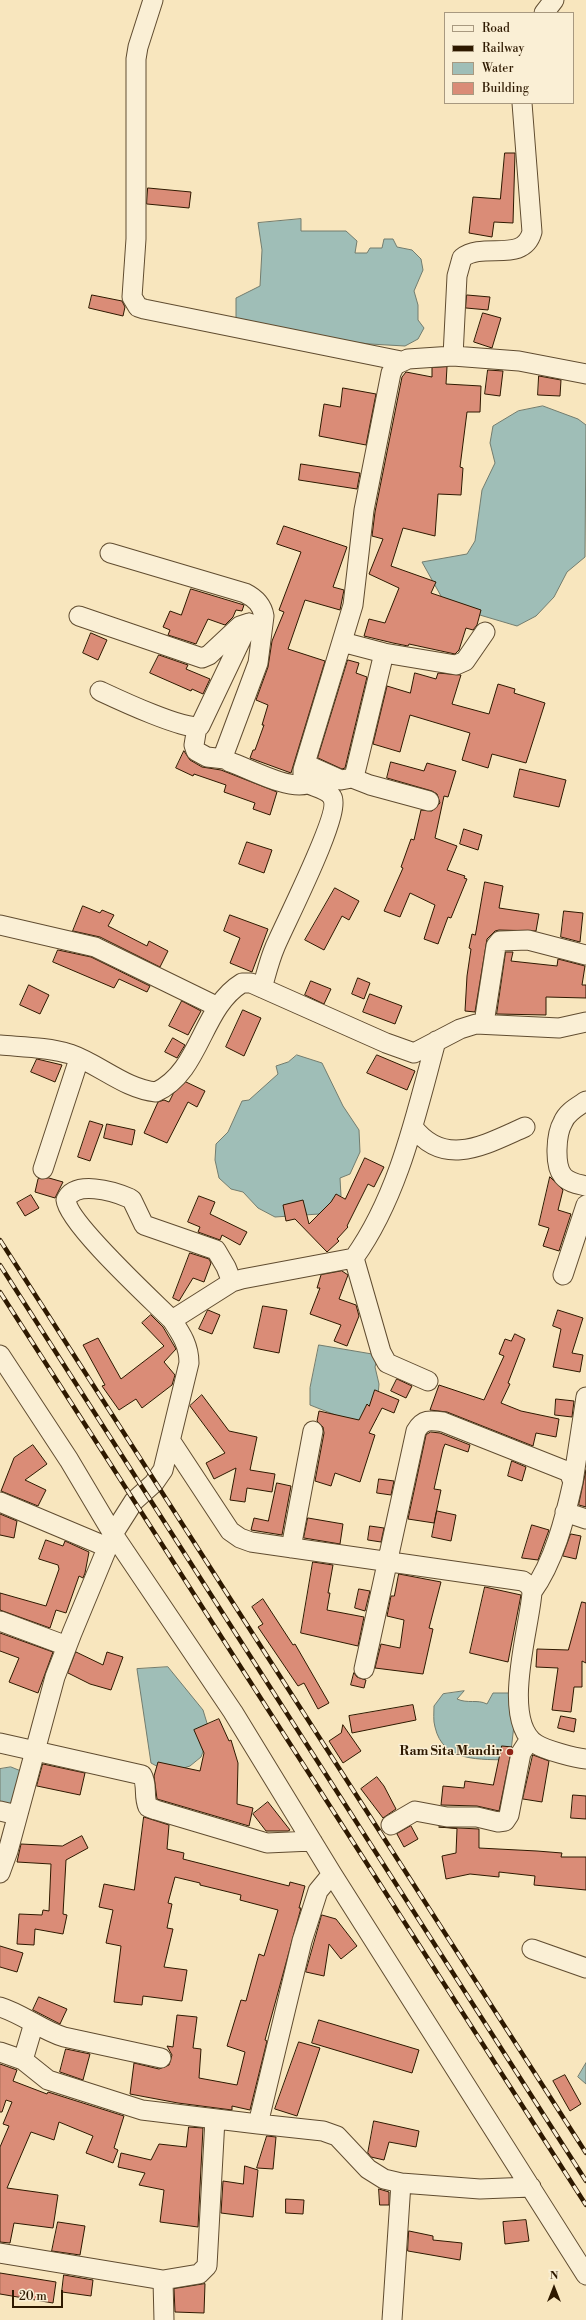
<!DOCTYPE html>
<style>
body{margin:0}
#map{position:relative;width:586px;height:2320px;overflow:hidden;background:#f8e6be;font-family:"Libre Bodoni",serif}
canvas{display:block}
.legend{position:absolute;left:444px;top:12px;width:130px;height:92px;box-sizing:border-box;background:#faefd5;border:1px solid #a89980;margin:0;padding:5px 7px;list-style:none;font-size:12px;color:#2e1900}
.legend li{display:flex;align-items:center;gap:8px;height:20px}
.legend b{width:20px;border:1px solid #a89980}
.north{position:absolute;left:534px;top:2268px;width:40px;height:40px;-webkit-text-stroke:3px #faefd5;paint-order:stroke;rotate:0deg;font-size:11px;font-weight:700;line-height:16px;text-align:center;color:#2e1900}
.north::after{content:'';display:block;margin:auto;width:14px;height:18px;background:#2e1900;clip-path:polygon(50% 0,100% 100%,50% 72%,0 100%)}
.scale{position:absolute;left:12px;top:2290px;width:51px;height:18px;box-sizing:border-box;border:2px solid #2e1900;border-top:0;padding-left:5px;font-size:12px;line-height:14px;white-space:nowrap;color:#2e1900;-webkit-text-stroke:3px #faefd5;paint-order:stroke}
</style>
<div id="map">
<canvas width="586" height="2320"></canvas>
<ul class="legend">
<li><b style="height:5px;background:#faefd5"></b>Road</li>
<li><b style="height:5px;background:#2e1900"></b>Railway</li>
<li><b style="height:11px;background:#9fbeb7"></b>Water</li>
<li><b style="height:11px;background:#da8c77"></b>Building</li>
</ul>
<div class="north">N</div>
<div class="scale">20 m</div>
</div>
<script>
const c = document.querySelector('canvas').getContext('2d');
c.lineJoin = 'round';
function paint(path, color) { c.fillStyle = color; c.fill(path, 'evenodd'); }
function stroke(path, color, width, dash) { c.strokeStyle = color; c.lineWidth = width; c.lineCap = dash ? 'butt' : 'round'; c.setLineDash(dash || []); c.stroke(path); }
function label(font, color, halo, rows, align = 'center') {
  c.font = font + ' "Libre Bodoni",serif'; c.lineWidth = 3; c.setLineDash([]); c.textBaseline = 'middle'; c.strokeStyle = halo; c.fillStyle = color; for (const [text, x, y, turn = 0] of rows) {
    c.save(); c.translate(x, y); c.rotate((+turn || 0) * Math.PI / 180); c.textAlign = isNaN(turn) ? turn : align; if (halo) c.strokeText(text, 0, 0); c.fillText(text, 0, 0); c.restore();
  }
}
const water = new Path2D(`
 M301,219V231H346L357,241L355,253H367L370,248H382L384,239H393L397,247L412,250L421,259L423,270L414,291L418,305V320L424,328L418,339L405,346L370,344L299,336L236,320V298L260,286L262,250L258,223Z
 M543,406L578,419L586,425L585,557L567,572L554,597L536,616L517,626L446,605L422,562L467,554L475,541L482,490L495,463L490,443L493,426L518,411Z
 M297,1055L322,1063L343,1106L359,1130L360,1152L350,1174L340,1178L341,1196L319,1214L275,1217L258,1208L243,1192L231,1189L219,1178L215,1160L216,1144L228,1132L242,1101L249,1100L278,1074L276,1066L288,1062Z
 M319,1345L378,1355L375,1367L379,1384L376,1420L353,1422L310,1405V1388Z
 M168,1667L203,1710L210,1733L201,1757L190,1766L175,1771L164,1770L151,1763L137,1669Z
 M464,1691L457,1699C468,1704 477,1699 487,1704L493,1693H512L515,1716L510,1760C481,1759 443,1763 435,1727C433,1721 434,1712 434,1706L443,1694Z
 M11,1767L21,1771L16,1803L6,1806L0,1805V1769Z
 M586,2063V2084L578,2077Z`);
paint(water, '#9fbeb7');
stroke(water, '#727c6e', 1);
const building = new Path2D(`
 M505,153H515L513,223L494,222L492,237L469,233L473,197L500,199Z
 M148,188L191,192L189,208L147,204Z
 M92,295L122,301L125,307L123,316L89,308Z
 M467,295L490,297L488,310L466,308Z
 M483,313L501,318L492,348L474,342Z
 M447,367L446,384L481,386L480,412H467L460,467L463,468L461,495L438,494L435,536L403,528L391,566L436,582L431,593L481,610L477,625L473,630L466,628L459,650L455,654L409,644L408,646L393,643L364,636L369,619L385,623L399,588L369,574L383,539L372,536L375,512L402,377L406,372L432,377V368Z
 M488,370L503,371L500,396L485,394Z
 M539,376L561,380L560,396L538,395Z
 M343,388L376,394L366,445L319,436L324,404L340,407Z
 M301,464L360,473L357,489L299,480Z
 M284,526L347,547L333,587L344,590L340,610L305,600L288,649L325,661L291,773L250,758L253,750H255L264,725H262L268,705L256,700L268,667L272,641L284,612L279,610L301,552L277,544Z
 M191,589L244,605L242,611L236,610L233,617L225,625L208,619L196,644L168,635L170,630L163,627L170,611L181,615Z
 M91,633L107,640L98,660L83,653Z
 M159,655L188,665L186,669L210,679L203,694L192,689L191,691L150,673Z
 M348,660L359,663L356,673L367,677L345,768L342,769L318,758Z
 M415,673L436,679L438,673L461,675L452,704L489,714L498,684L515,689L514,693L545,703L526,763L492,754L488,768L462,760L470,733L410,715L400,752L373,744L387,686L410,693Z
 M184,751L190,760L202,767L221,770L277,792L270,815L253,809L255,803L224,792L226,785L194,774L193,776L176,768Z
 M391,762L424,771L427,763L456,771L448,797L444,796L435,838L457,846L447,870L465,876L464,878L467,879L451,918L448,917L438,944L424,939L435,905L410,893L400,917L384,911L403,868L401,867L411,839L414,840L421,810L432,811L440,803L437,794L432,791L387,778Z
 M520,769L566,780L559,807L514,797Z
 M464,829L482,835L478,850L460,844Z
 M247,842L272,850L264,873L239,864Z
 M485,882L503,886L499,908L539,914L536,931L499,930L495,931L487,939L475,1012L465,1011L467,976L471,949L469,948L472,934L475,935Z
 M335,888L359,901L349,920L342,916L324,950L305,940Z
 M83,906L100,913L102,910L114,915L108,926L147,946L149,941L168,951L160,967L100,937L73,931Z
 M564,911L583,913L580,942L561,937Z
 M230,915L268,929L252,972L230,963L240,938L224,931Z
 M58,950L91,957L150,986L147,992L119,979L114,988L53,962Z
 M506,952H513L511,961L557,966L558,959L585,966L582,985H586V998L546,997V1015L497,1014Z
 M358,978L370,983L364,999L352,994Z
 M311,981L331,989L324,1004L305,995Z
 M29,985L49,995L40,1014L20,1005Z
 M370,994L402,1006L395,1024L363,1012Z
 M182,1001L201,1011L188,1035L169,1026Z
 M243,1010L261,1018L244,1056L226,1047Z
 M173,1038L185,1045L177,1058L165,1052Z
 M377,1055L415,1071L407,1090L367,1073Z
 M37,1059L62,1065L55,1082L31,1072Z
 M186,1082L205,1091L197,1107L188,1102L167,1143L144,1133L158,1102L164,1100L169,1102L173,1094Z
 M90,1121L103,1125L90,1161L78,1157Z
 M107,1124L135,1130L132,1145L104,1138Z
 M365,1158L384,1167L374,1187L368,1184L347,1226L348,1227L337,1239L339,1241L327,1252L295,1219L286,1221L283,1205L303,1200L309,1224L331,1202L336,1194L345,1199Z
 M550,1177L563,1190L558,1210L571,1214L559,1251L543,1246L549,1228L539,1225Z
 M49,1178L63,1182L55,1198L35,1192L38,1179Z
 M31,1195L39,1208L25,1216L17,1203Z
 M199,1196L215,1202L210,1214L247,1232L240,1245L222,1235L220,1240L198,1232L200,1227L188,1222Z
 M190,1253L209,1259L211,1263L204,1282L193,1278L179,1301L173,1298Z
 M342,1271L348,1275L339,1299L356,1305L359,1316L347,1346L334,1341L341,1325L310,1314L320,1288H317L321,1275Z
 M263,1306L287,1310L279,1353L254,1348Z
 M208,1310L220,1315L212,1334L199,1329Z
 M558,1310L583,1318L572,1353L583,1355L580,1372L553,1367L561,1329L553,1326Z
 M151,1315L163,1327L176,1349L164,1362L175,1375L172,1385L142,1408L136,1399L119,1410L102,1386L105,1385L83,1345L98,1338L121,1379L164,1346L142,1323Z
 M515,1334L525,1339L508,1383L510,1384L501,1403L521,1411L559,1419L556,1437L536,1433L533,1446L447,1412L430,1410L439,1385L484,1400L504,1356L499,1354L505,1339L511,1341Z
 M397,1379L412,1386L406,1398L391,1391Z
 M375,1390L399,1400L394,1413L382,1408L369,1433L375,1435L360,1482L335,1473L331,1486L315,1481L324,1433L323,1427L317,1421L319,1411L359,1420L367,1404L369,1406Z
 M202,1395L229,1431L257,1437L250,1470L275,1474L272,1492L247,1488L245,1502L230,1500L236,1468L214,1479L206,1463L225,1453L190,1406Z
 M556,1399L574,1401L572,1417L555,1415Z
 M431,1432L440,1433L470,1445L468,1452L445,1444L443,1449L434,1489L441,1490L434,1523L408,1519L426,1435Z
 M33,1445L47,1464L25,1480L46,1490L38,1506L1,1491L14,1458Z
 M512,1461L526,1467L522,1481L508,1476Z
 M586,1470V1507L579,1505Z
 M379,1479L394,1481L391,1495L377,1493Z
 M277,1483L291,1486L282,1535L251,1530L254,1518L268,1521Z
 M437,1511L456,1515L451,1541L432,1537Z
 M0,1514L17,1521L14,1538L0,1535Z
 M308,1518L343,1524L340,1544L304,1538Z
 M532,1525L549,1530L538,1560L522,1558Z
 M370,1526L384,1528L381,1542L368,1540Z
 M571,1534L581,1536L576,1559L563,1556Z
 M46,1540L63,1546L65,1541L89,1552L85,1573L83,1578L79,1576L66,1613L56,1610L50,1628L0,1610V1593L46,1606L59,1569L58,1565L39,1559Z
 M313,1562L333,1565L328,1593H330L327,1610L364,1617L358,1646L301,1633Z
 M399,1574L441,1582L429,1628L433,1629L423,1674L375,1668L381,1644L400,1648L404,1620L387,1616L391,1596H394Z
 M485,1587L521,1595L508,1662L470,1653Z
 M359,1589L370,1591L365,1611L355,1608Z
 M263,1599L293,1645L295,1644L329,1703L318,1709L304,1683L298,1686L258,1627L263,1624L252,1607Z
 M582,1602L586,1603V1663L582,1661V1687H574L571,1712L552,1710L558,1668L536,1667L537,1649L568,1650Z
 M0,1633L53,1652L38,1693L9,1682L19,1658L0,1651Z
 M76,1652L103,1665L107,1652L123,1657L111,1690L90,1684L68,1673Z
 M354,1673L357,1677L366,1680L364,1688L351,1685Z
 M413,1705L416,1720L352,1733L349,1716Z
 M561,1716L576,1719L574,1732L558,1728Z
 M219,1719L229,1741L231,1740L238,1763L237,1804L253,1808L249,1826L157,1799L154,1776L158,1762L200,1771L204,1753L194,1730Z
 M343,1725L361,1751L343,1763L329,1741L341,1733Z
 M502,1746L512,1747L499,1811L477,1806L441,1805L443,1786L464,1788L465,1781L493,1785Z
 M533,1755L549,1761L542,1802L523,1799Z
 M43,1764L85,1773L80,1795L37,1786Z
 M377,1777L384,1786L396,1809L383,1818L361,1789Z
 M573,1795L586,1796V1819L571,1818Z
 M268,1802L290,1830L288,1831H266L253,1814Z
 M144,1817L169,1825L167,1849L184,1853L183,1859L289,1886L290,1882L305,1886L299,1908H301L265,2040L267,2041L250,2110L232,2106V2110L178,2103L130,2094L134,2063L159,2069L169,2065L172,2055L167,2046L173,2047L177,2015L197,2017L193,2048L201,2049L199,2078L237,2085L245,2052L227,2046L241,2000L246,2001L259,1954L264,1956L278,1910L240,1900L241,1895L200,1885V1883L175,1877L168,1903L172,1904L167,1928L173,1929L164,1967L187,1970L182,2001L143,1996L142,2005L114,2002L121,1946L106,1943L113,1910L99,1907L104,1884L134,1890Z
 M411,1826L418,1839L404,1847L397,1834Z
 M439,1827L479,1829V1848L537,1851L562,1853L561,1857H586V1890L534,1885L535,1876L499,1872V1877L470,1874L446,1879L442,1856L456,1853L457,1829Z
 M82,1836L88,1848L66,1860L63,1914L67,1915L63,1934L35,1929L34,1945L17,1944L19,1914L42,1915L43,1910L49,1911L51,1864L17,1862L21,1844L62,1846Z
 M322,1915L336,1919L357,1946L341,1959L329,1944L324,1976L306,1972Z
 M0,1946L23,1953L17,1972L0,1967Z
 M39,1997L67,2009L60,2024L33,2010Z
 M319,2020L419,2050L412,2073L312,2043Z
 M299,2042L320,2048L297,2116L275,2109Z
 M66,2049L90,2054L83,2080L60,2072Z
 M0,2064L17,2070L13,2081L47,2094L48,2092L124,2116L114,2148L118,2150L113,2163L86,2153L93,2136L59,2122L54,2140L31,2132L7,2188L58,2195L53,2228L14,2223L10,2243L0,2242V2147L9,2126L3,2124L12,2102L6,2100L2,2112H0Z
 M565,2075L581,2104L570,2111L553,2081Z
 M374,2121L419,2131L416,2147L389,2142L384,2160L371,2157L368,2153Z
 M189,2127L203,2128L198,2227L160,2222L164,2190L139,2185L145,2173L118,2167L121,2153L151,2160L159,2144L186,2147Z
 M267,2136L276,2137L273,2169L257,2168Z
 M245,2166L258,2170L253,2217L221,2213L223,2181L243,2184Z
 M379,2189L389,2192V2205H380Z
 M286,2199L304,2200L303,2214L286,2213Z
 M526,2220L529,2241L505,2244L503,2222Z
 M58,2222L85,2226L80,2255L52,2251Z
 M409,2231L433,2236V2240L462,2243L460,2260L408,2251Z
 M0,2273L56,2282L53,2303L0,2294Z
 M64,2275L93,2280L91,2296L62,2292Z
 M205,2284L204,2313L175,2312L174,2289Z`);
paint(building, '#da8c77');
stroke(building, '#2e1900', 1);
const minor = new Path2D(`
 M153,0L138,47L136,59V239L132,297L138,307L144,309L401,361
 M544,13L554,0
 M453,356L457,276L462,258C484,241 523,264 532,232L522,103
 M110,553L245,593C255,598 262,604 264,616L258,663L224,754L225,759L230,762C250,769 288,790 307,784
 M79,616L202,658L209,655L240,626L249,623
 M342,642L384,653L456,665L465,661L485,632
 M100,691C115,698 187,732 200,726L249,623
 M197,727L194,745L196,751L207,757L225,759
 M305,764L341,780L352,778L355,773L384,653
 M352,778L370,785L429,801
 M0,925L95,947L218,1007
 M262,988C266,975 269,961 275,947C284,925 342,813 332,797C327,788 311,787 303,781V770L353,605L364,510L391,373L395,365L408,359L453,356L519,361L586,374
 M484,1023L496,946L500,941L528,940L586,955
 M0,1045C23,1047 47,1047 70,1054C99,1064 125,1089 156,1092C201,1071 201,1008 242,983H251L386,1043L414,1053L460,1029L476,1024L559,1028L586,1022
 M586,1101C577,1107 567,1112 563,1122C556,1134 554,1165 563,1176C569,1183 578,1184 586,1186
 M413,1127C445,1169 486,1144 525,1127
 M43,1169L79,1059
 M354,1258L381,1352L387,1363L428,1381
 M563,1275L586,1205
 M172,1320L232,1282L242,1279L354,1258C399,1195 416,1114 436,1041
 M0,1355L69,1460L113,1534L233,1712L332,1874L586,2275
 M172,1443L230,1531L240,1538L251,1542L523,1581L530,1586L532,1592C530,1627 500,1720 536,1744C545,1750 575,1758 586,1759
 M573,1482L586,1397
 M0,1502L107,1547
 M565,1512L586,1519
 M291,1548L313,1431
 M0,1621L67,1646
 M364,1669L416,1431C423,1419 430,1420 443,1422L569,1472L573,1482C565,1518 554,1562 532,1592
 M0,1743L142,1775C148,1785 143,1796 148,1807L156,1810L267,1843L312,1841
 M0,1811L17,1815
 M391,1825L415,1811L447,1817H477L498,1822L505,1821L509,1815L521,1753L530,1739
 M0,1873L8,1851L55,1677L72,1633L113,1534L134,1501L154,1483L163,1470L189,1363C189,1346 182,1335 172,1320C152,1300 68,1223 66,1200C75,1180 113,1191 129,1198L132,1200L144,1225L216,1250L226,1267L232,1282
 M532,1949L586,1968
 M0,2007C23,2014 41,2030 64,2037L161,2058
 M0,2052L23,2060L48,2080L142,2110L258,2124L302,1941L318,1891L332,1874
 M23,2060L34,2023
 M258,2124L323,2131L337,2136L368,2169L384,2179L401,2183L480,2189L531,2187
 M0,2253L163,2280L199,2274L207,2266L215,2119
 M163,2280L164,2320
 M392,2320L401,2183`);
stroke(minor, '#604c30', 21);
stroke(minor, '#faefd5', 19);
const rail = new Path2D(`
 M0,1240L586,2153
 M0,1265L586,2181
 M0,1292L586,2205`);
stroke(rail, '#2e1900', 4.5);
stroke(rail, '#faefd5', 3, [9]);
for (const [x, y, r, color] of [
 [510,1752,4,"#8f2418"]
]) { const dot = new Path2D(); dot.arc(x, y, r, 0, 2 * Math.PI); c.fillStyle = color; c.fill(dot); stroke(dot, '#faefd5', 1.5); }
label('bold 13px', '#2e1900', '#faefd5', [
 ["Ram Sita Mandir",502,1752]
], 'right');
</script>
